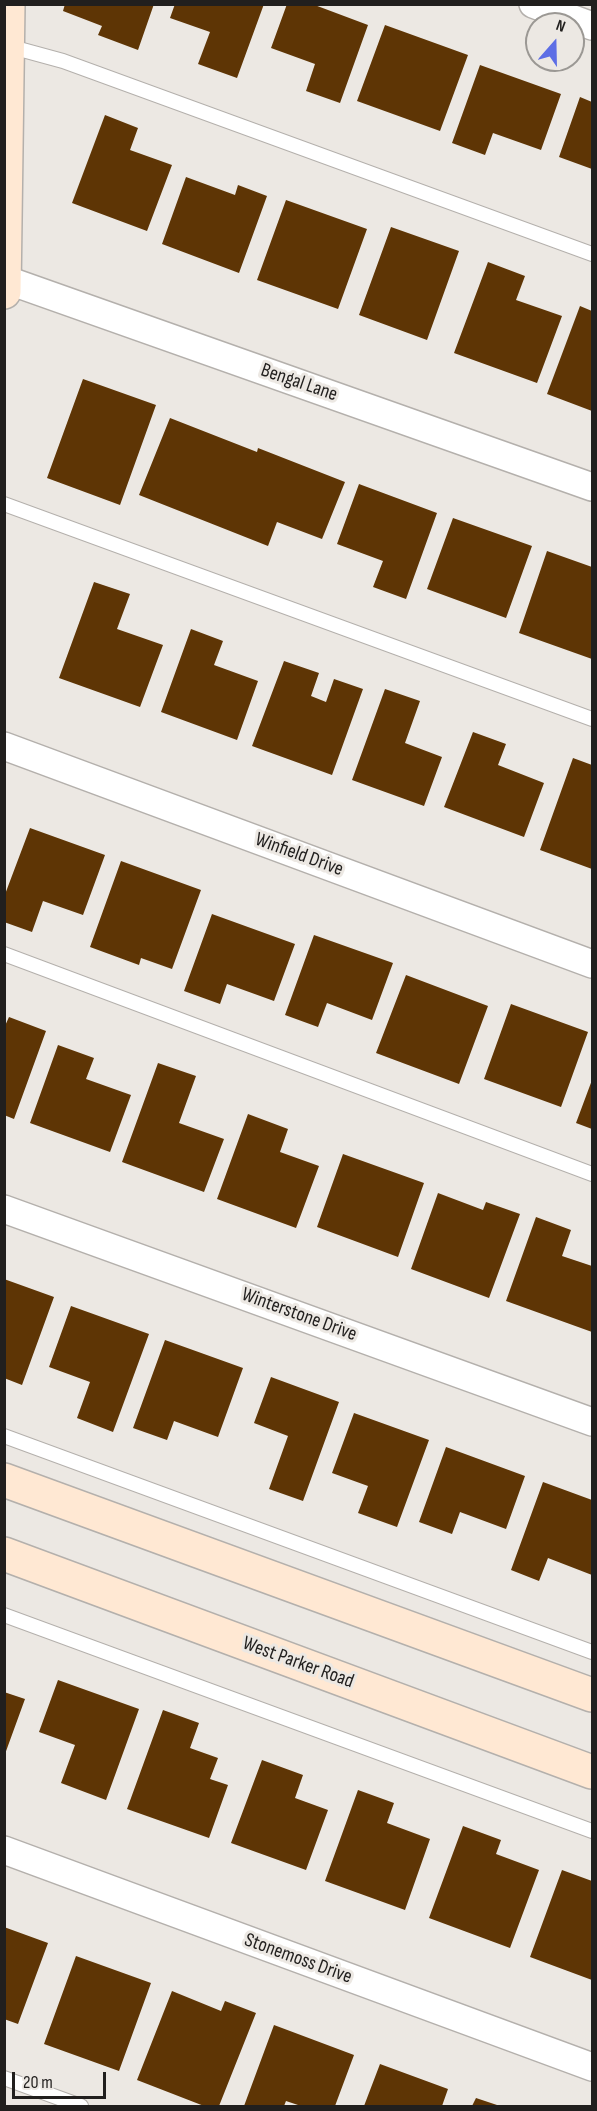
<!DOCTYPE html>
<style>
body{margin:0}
#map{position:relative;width:597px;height:2111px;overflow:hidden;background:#ece8e3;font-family:"Sofia Sans Condensed",sans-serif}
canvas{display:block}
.frame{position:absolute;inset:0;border:6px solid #211f1e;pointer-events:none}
.north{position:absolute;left:525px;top:12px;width:60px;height:60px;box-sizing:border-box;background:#ece8e3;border:2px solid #9b9894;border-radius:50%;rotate:20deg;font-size:16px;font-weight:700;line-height:24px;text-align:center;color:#211f1e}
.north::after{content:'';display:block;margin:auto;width:21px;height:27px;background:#5d6ee5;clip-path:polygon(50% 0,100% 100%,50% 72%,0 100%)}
.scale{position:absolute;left:12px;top:2072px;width:94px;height:27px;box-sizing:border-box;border:3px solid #211f1e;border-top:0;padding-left:8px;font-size:18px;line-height:21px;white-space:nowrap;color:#211f1e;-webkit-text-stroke:4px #ece8e3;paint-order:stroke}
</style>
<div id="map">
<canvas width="597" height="2111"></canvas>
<div class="frame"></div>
<div class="north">N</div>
<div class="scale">20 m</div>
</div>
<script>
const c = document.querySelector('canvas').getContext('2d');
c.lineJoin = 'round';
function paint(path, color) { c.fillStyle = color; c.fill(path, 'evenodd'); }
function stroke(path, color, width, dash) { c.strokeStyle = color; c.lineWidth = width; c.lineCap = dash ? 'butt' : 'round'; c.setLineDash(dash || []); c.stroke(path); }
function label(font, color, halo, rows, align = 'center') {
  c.font = font + ' "Sofia Sans Condensed",sans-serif'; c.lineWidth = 6; c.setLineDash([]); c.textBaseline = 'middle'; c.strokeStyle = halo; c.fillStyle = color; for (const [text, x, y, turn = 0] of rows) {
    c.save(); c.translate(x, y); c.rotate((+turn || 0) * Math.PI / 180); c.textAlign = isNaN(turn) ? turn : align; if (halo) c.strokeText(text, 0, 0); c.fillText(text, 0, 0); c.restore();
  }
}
paint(new Path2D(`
 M65,4H154L138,50L98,35L102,26L63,11Z
 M175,4H264L237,78L198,64L210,32L170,18Z
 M287,4H312L368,25L340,103L306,91L315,64L271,48Z
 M385,25L468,55L440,131L357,101Z
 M480,65L561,94L541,150L493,133L485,155L452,143Z
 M580,97L592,102V169L559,157Z
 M105,115L138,128L130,150L172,165L147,231L72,203Z
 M186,177L235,195L238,185L267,196L239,273L162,244Z
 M286,200L367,229L338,309L257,280Z
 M391,227L459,251L427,340L359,315Z
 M488,262L525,276L516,300L562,316L537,383L454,353Z
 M580,306L592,311V411L547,394Z
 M83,379L156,405L120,505L47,478Z
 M170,418L257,452L258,448L345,482L322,539L277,522L268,546L139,495Z
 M359,484L437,513L406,599L373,587L383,561L337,544Z
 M453,518L532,546L506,618L427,589Z
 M547,551L592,567V659L519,633Z
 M94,582L130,594L117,629L163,645L140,707L59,678Z
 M191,629L223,641L214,665L258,681L237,740L161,712Z
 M284,661L319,673L311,696L326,702L334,679L363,689L332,775L252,746Z
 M385,689L420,701L405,743L442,757L424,806L352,780Z
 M473,732L506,744L498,765L544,783L524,837L444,807Z
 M573,758L592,765V869L540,850Z
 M30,828L105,855L83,915L43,901L32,932L4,922V897Z
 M121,861L201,890L172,969L141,958L139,965L90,947Z
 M212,914L295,944L274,1001L227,984L220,1004L184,991Z
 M314,935L393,963L372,1020L327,1003L318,1027L285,1015Z
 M406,975L488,1006L459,1084L376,1053Z
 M511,1004L588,1032L561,1107L484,1079Z
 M9,1017L46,1031L14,1119L4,1115V1028Z
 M58,1045L94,1058L86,1079L131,1095L110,1152L30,1123Z
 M158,1063L196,1076L179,1123L224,1139L204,1192L122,1162Z
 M592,1080V1129L576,1123Z
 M248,1114L288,1129L280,1152L319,1166L296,1228L217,1199Z
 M343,1154L424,1183L398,1257L317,1227Z
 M438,1193L483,1210L486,1202L520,1214L489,1298L411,1269Z
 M536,1217L571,1230L562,1256L592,1266V1332L506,1301Z
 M4,1279L54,1297L22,1385L4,1378Z
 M71,1306L149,1334L113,1432L77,1418L90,1382L49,1367Z
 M165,1340L243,1368L218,1437L174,1421L167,1440L133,1428Z
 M271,1377L339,1402L303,1501L269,1489L288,1436L254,1423Z
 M354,1413L429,1440L397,1527L358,1513L368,1486L332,1473Z
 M446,1447L525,1476L506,1529L460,1512L452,1534L419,1522Z
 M543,1482L592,1500V1575L548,1558L539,1581L511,1570Z
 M58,1680L139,1709L106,1800L61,1783L75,1745L39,1732Z
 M4,1692L25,1699L5,1754H4Z
 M163,1710L199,1723L190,1748L218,1758L210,1779L228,1785L209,1838L127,1809Z
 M262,1760L303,1775L295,1798L328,1810L306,1870L231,1843Z
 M358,1790L394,1803L387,1823L430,1839L405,1910L325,1881Z
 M463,1826L501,1840L496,1854L539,1870L510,1948L429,1918Z
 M562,1870L592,1881V1980L530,1957Z
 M4,1927L48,1943L18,2024L4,2019Z
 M76,1956L151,1983L119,2071L44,2044Z
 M172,1991L221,2011L225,2001L256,2013L219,2106H204L137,2080Z
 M274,2025L354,2055L335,2106H301L286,2101L284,2106H244Z
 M380,2064L448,2089L442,2106H364Z
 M476,2098L500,2106H472Z`), '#5e3505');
const lane = new Path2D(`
 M8,46L63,61L592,254
 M4,504L592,719
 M4,954L592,1174
 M4,1436L592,1652
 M4,1615L592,1831
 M4,2078L81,2106`);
const street = new Path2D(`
 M533,4L592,26
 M4,279L592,487
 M4,746L592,964
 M4,1209L592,1422
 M4,1850L592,2067`);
const secondary = new Path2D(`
 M4,292L8,4
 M4,1480L592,1695
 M4,1554L592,1772`);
stroke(lane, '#b4b0ac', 16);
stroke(street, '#b4b0ac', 30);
stroke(secondary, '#b4b0ac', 36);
stroke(lane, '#fff', 14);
stroke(street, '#fff', 27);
stroke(secondary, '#ffe8d3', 33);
label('20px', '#211f1e', '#ece8e3', [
 ["Bengal Lane",299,383,19],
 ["Winfield Drive",299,855,20],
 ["Winterstone Drive",299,1315,20],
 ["West Parker Road",298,1663,20],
 ["Stonemoss Drive",298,1959,20]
]);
</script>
